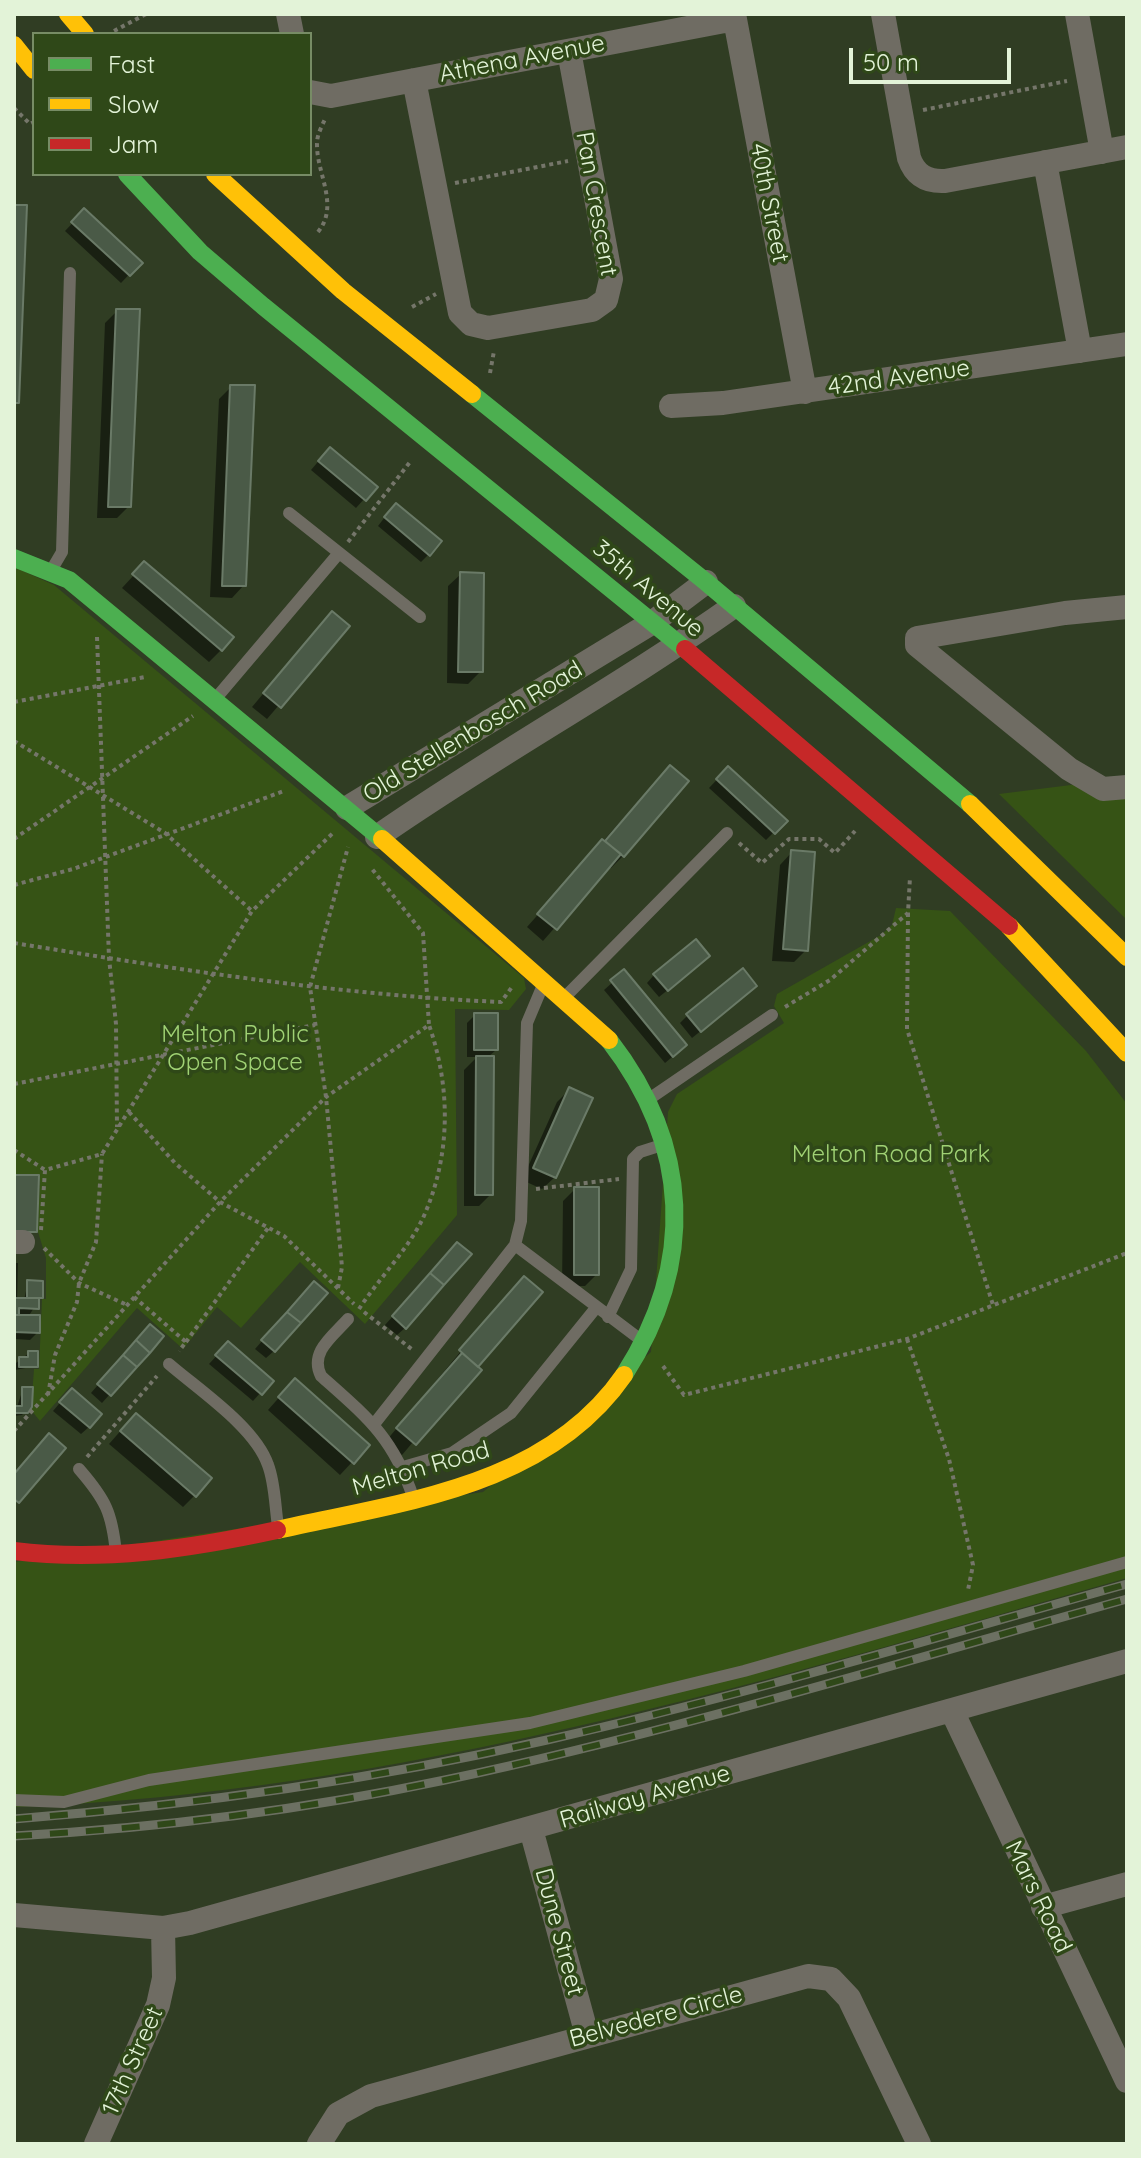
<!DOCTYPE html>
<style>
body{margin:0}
#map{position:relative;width:1141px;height:2158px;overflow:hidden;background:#303d23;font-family:Quicksand,sans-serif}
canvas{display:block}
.frame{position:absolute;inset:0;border:16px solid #e3f3d8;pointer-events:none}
.legend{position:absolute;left:32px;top:32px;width:280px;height:144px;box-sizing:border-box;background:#2f4818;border:2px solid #778c65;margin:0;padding:10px 14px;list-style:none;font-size:24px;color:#e3f3d8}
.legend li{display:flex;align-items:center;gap:16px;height:40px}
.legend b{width:40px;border:2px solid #778c65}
.scale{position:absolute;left:849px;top:48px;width:162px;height:36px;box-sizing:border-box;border:4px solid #e3f3d8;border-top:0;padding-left:10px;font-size:24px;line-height:28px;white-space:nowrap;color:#e3f3d8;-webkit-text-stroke:6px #2f4818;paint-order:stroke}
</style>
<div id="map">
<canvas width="1141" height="2158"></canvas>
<div class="frame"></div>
<ul class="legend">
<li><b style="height:10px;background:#4caf50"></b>Fast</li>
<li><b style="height:10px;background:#ffc107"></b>Slow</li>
<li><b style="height:10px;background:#c62828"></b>Jam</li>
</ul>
<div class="scale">50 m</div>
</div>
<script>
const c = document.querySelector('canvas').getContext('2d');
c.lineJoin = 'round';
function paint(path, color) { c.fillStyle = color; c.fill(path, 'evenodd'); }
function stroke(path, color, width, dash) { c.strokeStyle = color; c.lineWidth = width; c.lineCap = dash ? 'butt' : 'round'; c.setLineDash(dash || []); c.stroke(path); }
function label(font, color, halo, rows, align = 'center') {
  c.font = font + ' Quicksand,sans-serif'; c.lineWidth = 7; c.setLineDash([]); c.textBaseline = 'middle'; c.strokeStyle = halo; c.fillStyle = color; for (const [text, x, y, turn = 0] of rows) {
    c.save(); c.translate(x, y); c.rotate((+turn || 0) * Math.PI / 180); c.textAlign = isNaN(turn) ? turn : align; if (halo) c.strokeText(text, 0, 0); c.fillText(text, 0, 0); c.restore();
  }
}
paint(new Path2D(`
 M14,567L54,585L524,978L526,989L509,1010L455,1009L457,1215L365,1324L300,1262L241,1328L217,1307L183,1349L137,1308L40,1421L31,1410L34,1369H39L42,1299H46V1258L38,1232L40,1175L14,1174Z
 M1127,778V920L999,794Z
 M896,908L950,911L1086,1051L1127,1104V1578C763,1682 396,1793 14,1807V1562L483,1492L651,1352L668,1112L677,1094L784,1023L774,1006L777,994L881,935L892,925Z`), '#365315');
paint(new Path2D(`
 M84,211L140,263L121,283L65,231Z
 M117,311L129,506L117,518H97L105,323Z
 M231,387L244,585L232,598L210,597L219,399Z
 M322,457L375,487L356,508L311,470Z
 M388,513L429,554L421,562L378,526Z
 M144,564L221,650L209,662L122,588Z
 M461,574L481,671L468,684L447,683L448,586Z
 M320,626H347L267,719L252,707Z
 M728,768L785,821L766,840L709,788Z
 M658,779L623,856L611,868L609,866L543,941L527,927Z
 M792,852L806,950L794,962L772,961L780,865Z
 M700,964L659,997L647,983L654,975Z
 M624,972L677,1053L665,1063L604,990Z
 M747,994L692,1038L680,1023L688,1015Z
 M475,1015L496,1050L487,1058L491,1194L479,1206H464V1070L477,1057H467V1023Z
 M570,1089L555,1177L542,1189L522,1180L557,1102Z
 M575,1189L597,1274L585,1286H562L563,1201Z
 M450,1252L405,1328L397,1335L385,1325Z
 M14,1263H18L17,1300H24L28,1282L41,1297L28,1317L38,1332L30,1340L16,1339V1363L29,1353L36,1366L15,1370L14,1404Z
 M512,1290L540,1292L402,1455L386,1441Z
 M306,1291L274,1351L266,1358L255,1349Z
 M161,1337L102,1403L91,1393L115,1365Z
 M220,1352L271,1381L253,1401L209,1364Z
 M23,1389L30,1406L22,1415L14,1416Z
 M283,1393L368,1445L340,1475L268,1410Z
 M64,1398L89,1427L81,1434L53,1411Z
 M124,1427L195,1495L183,1507L109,1444Z`), '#0007');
const building = new Path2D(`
 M14,205H27L19,403H14V409Z
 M84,208L143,263L130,276L71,222Z
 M116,309H140L131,507H108Z
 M230,385H255L246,586H222Z
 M330,447L378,487L366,501L318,461Z
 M396,503L442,541L430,556L384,517Z
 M144,561L234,637L222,651L132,574Z
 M460,572L484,573L483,672H458Z
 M332,611L350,626L281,708L263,693Z
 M670,765L689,781L624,857L605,841Z
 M728,766L788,821L775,834L716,779Z
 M602,839L621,854L557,930L537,914Z
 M791,850L815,852L808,951L783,949Z
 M696,939L710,956L668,991L653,974Z
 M743,968L757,986L701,1032L686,1014Z
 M624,969L687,1045L673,1057L610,980Z
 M474,1013H498V1050H474Z
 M476,1056H494L493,1195H475Z
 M569,1087L593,1098L556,1178L533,1168Z
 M14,1175H39L37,1232H14Z
 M574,1187H599V1275H574Z
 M457,1242L472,1254L444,1285L430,1273Z
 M430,1273L444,1285L406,1329L392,1316Z
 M524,1276L543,1292L478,1367L459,1350Z
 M27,1280L43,1281V1298H27Z
 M314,1281L328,1293L301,1323L287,1312Z
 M14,1298H39V1309L19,1308V1315H14Z
 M287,1312L301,1323L275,1352L261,1340Z
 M14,1315H40V1333L14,1332Z
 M150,1324L164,1336L150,1353L136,1340Z
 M136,1340L150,1353L137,1367L123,1355Z
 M228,1341L274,1381L262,1395L215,1355Z
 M28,1351H38V1367H19V1357H28Z
 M462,1353L482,1370L416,1445L396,1428Z
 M123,1355L137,1367L111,1396L97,1384Z
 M295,1378L370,1445L354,1464L278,1397Z
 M22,1387H33L32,1407L28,1413H14V1406H22Z
 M72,1388L102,1414L90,1428L59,1402Z
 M136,1413L212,1478L196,1497L120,1431Z
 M49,1433L66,1448L19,1503L14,1499V1474Z`);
paint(building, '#4a5a47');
stroke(building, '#6a7a67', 2);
stroke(new Path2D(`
 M114,31L146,14
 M14,108L30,124L34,122
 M923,110L1067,81
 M455,183L568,161
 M318,232C340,205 316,173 317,143C317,135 322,126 325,119
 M412,307L436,294
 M490,373L494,351
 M348,542L410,462
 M97,637L109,958L116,1024L117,1127
 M14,702L145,677
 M14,741L165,833L252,911
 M14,839L193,716
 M739,843L762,863L789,839H819L835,853L855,831
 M14,885L73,869L284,791
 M908,913L907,1029L993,1305
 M14,943C176,969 337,995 501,1002L512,987
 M785,1007L830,980L908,913L910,877
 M14,1084L315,1025
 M129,1112L175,1163L220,1202L284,1236L354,1304
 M14,1150L45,1170
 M536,1189L619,1179
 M41,1230L45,1170L102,1154L252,911L334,832
 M44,1248L79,1283L127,1305
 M338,1288L342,1267L326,1097L310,987L348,847
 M134,1297L186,1342L179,1351
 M359,1309C377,1281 409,1248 423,1218C451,1156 451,1088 429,1025
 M364,1312L414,1351
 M907,1339L949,1459L973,1565L968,1590
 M186,1342L268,1228
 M663,1366L684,1395L907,1339L1127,1253
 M48,1395L55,1355L77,1302L79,1283L96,1242L102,1154
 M14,1431L220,1202L326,1097L429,1025L423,933L372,869
 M87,1457L157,1376`), '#75766a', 4, [4, 4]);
stroke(new Path2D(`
 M289,513L420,617
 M52,569L62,552L70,273
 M217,697L339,553
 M565,997L727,833
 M649,1099L772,1015
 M515,1245L521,1221L527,1023L543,985
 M608,1317L631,1269L633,1159L640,1152L662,1145
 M348,1319C333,1336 309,1352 321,1376C367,1417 393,1437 413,1497
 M169,1364C199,1390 255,1427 268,1465C275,1483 275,1507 278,1526
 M375,1423L515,1245L641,1340
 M403,1467L452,1453L511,1413L595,1309
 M79,1469C106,1500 112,1513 116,1553
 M14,1800L64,1802L149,1780L530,1723L744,1671L1127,1562`), '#6f6c63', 12);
stroke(new Path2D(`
 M288,14L292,34
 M734,14L805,392
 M883,14L909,158C915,175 927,182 945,181L1127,147
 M1077,14L1102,152
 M414,80L460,313L471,324L488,328L592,310L606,300L611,279L569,51
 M310,92L331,96L735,19
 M1045,162L1080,351
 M671,406L723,403L1127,344
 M1127,607L1065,613L917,638V645L1069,769L1103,789L1127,787
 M347,808L653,622L706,582
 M377,837C493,756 618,688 734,606
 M14,1242H23
 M952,1711L1127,2081
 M531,1829L587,2035
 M1043,1907L1127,1884
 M14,1915L163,1928L190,1923L1127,1661
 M96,2144L158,2005L164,1978L163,1928
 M319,2144L338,2114L371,2096L808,1976L831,1979L849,1998L919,2144`), '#6f6c63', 24);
stroke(new Path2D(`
 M127,174L200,252L263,306L685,649
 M472,394L706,582L970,804
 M14,558L69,580L382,839
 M609,1040C691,1146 696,1263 624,1375`), '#4caf50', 18);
stroke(new Path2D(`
 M68,14L85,34
 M14,45L34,70
 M215,174L343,291L472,394
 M970,804L1127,957
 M382,839L609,1040
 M1009,926L1127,1053
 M277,1530C400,1502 546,1488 624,1375`), '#ffc107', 18);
stroke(new Path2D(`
 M685,649L1009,926
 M14,1551C103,1562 189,1549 277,1530`), '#c62828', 18);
const rail = new Path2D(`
 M14,1819C193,1805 372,1780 547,1740C742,1696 934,1638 1127,1584
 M14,1836C158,1828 303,1810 445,1780C673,1732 902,1662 1127,1599`);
stroke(rail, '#6c7062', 9);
stroke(rail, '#2f4818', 6, [18]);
label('24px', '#e3f3d8', '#2f4818', [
 ["Athena Avenue",522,59,-11],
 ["40th Street",769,203,79],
 ["Pan Crescent",596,204,80],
 ["42nd Avenue",899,378,-8],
 ["35th Avenue",648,589,40],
 ["Old Stellenbosch Road",473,732,-31],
 ["Melton Road",421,1469,-16],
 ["Railway Avenue",645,1797,-16],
 ["Mars Road",1038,1897,64],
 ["Dune Street",559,1932,75],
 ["Belvedere Circle",656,2017,-15],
 ["17th Street",133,2061,-66]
]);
label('24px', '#a0d274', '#2f4818', [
 ["Melton Public",235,1035],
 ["Open Space",235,1063],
 ["Melton Road Park",891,1155]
]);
</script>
